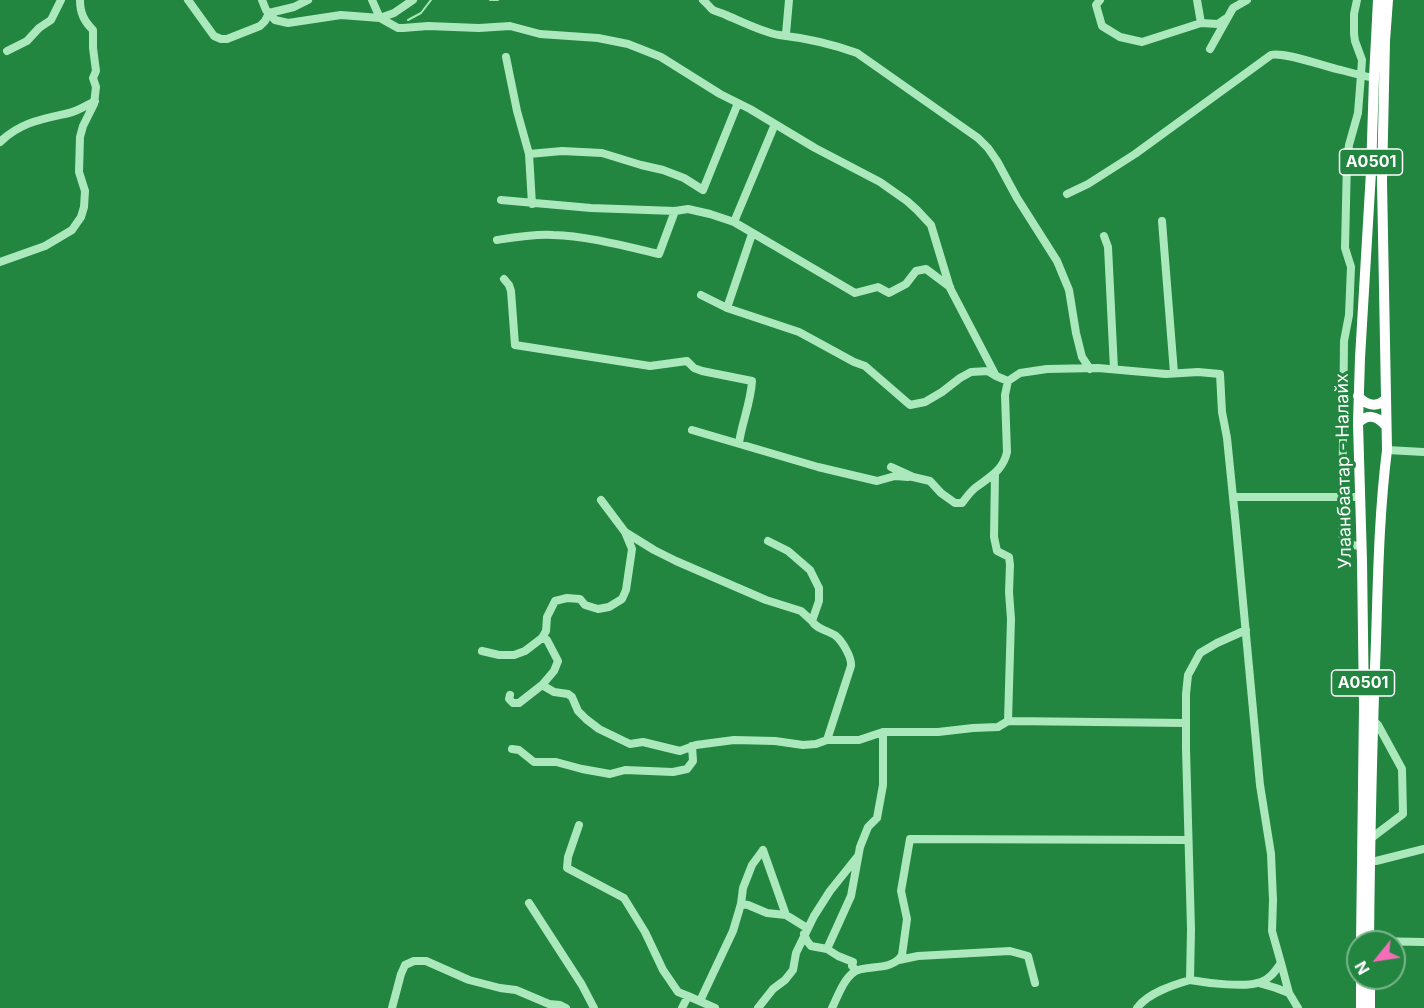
<!DOCTYPE html>
<meta charset="utf-8">
<style>
body{margin:0}
#map{position:relative;width:1424px;height:1008px;overflow:hidden;background:#228540;font-family:Inter,sans-serif}
canvas{display:block}
.north{position:absolute;left:1346px;top:930px;width:60px;height:60px;box-sizing:border-box;background:#228540;border:2px solid #7ab68c;border-radius:50%;rotate:240deg;font-size:16px;font-weight:700;line-height:24px;text-align:center;color:#fff}
.north::after{content:'';display:block;margin:auto;width:21px;height:27px;background:#f56db8;clip-path:polygon(50% 0,100% 100%,50% 72%,0 100%)}
</style>
<div id="map">
<canvas width="1424" height="1008"></canvas>
<div class="north">N</div>
</div>
<script>
const c = document.querySelector('canvas').getContext('2d');
c.lineJoin = 'round';
function stroke(path, color, width, dash) { c.strokeStyle = color; c.lineWidth = width; c.lineCap = dash ? 'butt' : 'round'; c.setLineDash(dash || []); c.stroke(path); }
function label(font, color, halo, rows, align = 'center') {
  c.font = font + ' Inter,sans-serif'; c.lineWidth = 6; c.setLineDash([]); c.textBaseline = 'middle'; c.strokeStyle = halo; c.fillStyle = color; for (const [text, x, y, turn = 0] of rows) {
    c.save(); c.translate(x, y); c.rotate((+turn || 0) * Math.PI / 180); c.textAlign = isNaN(turn) ? turn : align; if (halo) c.strokeText(text, 0, 0); c.fillText(text, 0, 0); c.restore();
  }
}
stroke(new Path2D(`
 M490,0H498
 M408,20L421,13L431,0`), '#9feab3', 2);
stroke(new Path2D(`
 M188,0L214,36L221,39H227L260,26L265,21L269,13L294,7L308,0
 M262,0L266,10L275,20L288,23L341,15L380,18L398,28H403L428,26L479,28L510,26L540,34L598,38L628,44L661,57L720,94L750,109L815,148L880,182L907,201L917,210L931,225L950,288L996,376L1008,381
 M372,0L380,18
 M703,0C707,3 709,7 713,10C717,12 722,13 726,15C740,21 764,33 779,35C805,38 832,44 857,53L978,138L988,148L997,161L1017,198L1057,261L1069,290L1076,333L1082,357L1090,369
 M1100,0L1096,5L1102,26L1120,37L1142,42L1201,23
 M1197,0L1201,23L1218,24L1225,19
 M1357,0L1354,14V34L1355,41L1362,60L1361,75L1358,113L1349,145L1347,160L1345,248L1351,267L1349,315L1344,341L1342,533C1343,545 1350,545 1361,546
 M380,18L394,13L413,0
 M786,34L789,0
 M1210,49L1233,8L1247,0
 M7,51L27,41L39,28L51,20L61,0
 M506,57L517,111L529,154L532,204
 M0,142C21,122 42,119 69,113C78,111 87,105 95,101
 M529,154L562,151L602,153L641,165L663,170L684,178L703,190L738,103
 M1067,194L1088,184L1135,154L1271,55C1283,51 1326,67 1341,70C1352,73 1363,76 1374,78
 M501,200L591,208L675,211L688,209L710,214L734,222L855,293L878,287L889,293L906,284L916,271L926,269L950,287
 M1162,221L1174,373
 M734,222L775,124
 M1104,236L1108,247L1114,369
 M497,240C516,237 534,234 553,235C588,236 624,246 659,254L675,211
 M0,262L45,246L72,230L81,217L84,207L85,191L79,172L80,137L83,126L94,104L96,87L93,78L96,71L93,48V30C84,21 80,13 80,0
 M504,279L509,285L511,291L515,345L650,366L687,361L694,368L702,371L752,381C751,402 742,422 739,443
 M701,295L727,308L752,234
 M727,308L799,332L854,362L865,366L910,405L925,402L942,392L960,378L971,372L988,371L996,376
 M692,430L818,467L877,481L895,476L908,477
 M1387,450L1424,452
 M891,467L913,477L930,481L941,493L955,503H962C966,498 970,492 975,488C989,477 1003,471 1007,452L1005,395L1008,381L1020,373L1047,369L1098,368L1166,374L1198,372L1220,374L1222,412L1227,438L1236,527L1260,785L1271,854L1273,900L1272,931L1281,963C1275,971 1270,979 1261,982C1246,988 1207,983 1190,980L1191,929L1186,749V694L1188,675L1200,653L1217,643L1246,630
 M995,474L994,537L997,551L1009,557L1010,565L1009,592L1011,619L1008,721
 M1233,497H1359
 M601,500L625,532L654,550L676,561L766,600L801,611L812,621
 M768,541L788,551L810,570L819,588V601L812,621C817,630 828,630 836,636C843,642 852,658 851,666L827,740
 M482,651L499,655H514L525,651L542,638L546,631L547,617L555,601L567,598L580,599L585,605L598,609L609,607L622,599L626,590L632,549L625,532
 M542,685L554,671L558,661L547,640L542,638
 M510,695L509,699L513,703H519L542,685L554,692L568,694L572,697L578,711L586,719L599,729L630,744L643,742L680,751L696,745L734,740L775,741L803,745L816,744L827,740H859L883,732H938L973,728L998,727L1008,721L1186,723
 M512,749L519,750L534,762H556L582,769L610,774L625,770L673,772L687,769L693,761L692,746
 M579,825L568,857L567,868L624,898L645,932L663,970L678,992L688,996
 M1370,839L1403,814L1402,769L1378,725L1373,720
 M763,850L786,915
 M1370,861H1376L1424,849
 M529,903L582,985L594,1008
 M741,904L748,905L767,913L786,915L807,928
 M804,934L807,941L811,946L827,949
 M1369,941L1424,942
 M899,960L918,956L1010,951L1028,956L1035,983
 M1281,963L1289,993L1298,1008
 M856,970L852,966L853,962L838,956L827,949L851,896L860,847L868,827L877,818L883,785V732
 M1259,983L1276,988L1289,993
 M700,1001L733,931L741,904L743,888L752,865L763,850
 M392,1008L401,974L405,965L414,961H426L469,980L500,988L516,990L549,1004L560,1005L566,1008
 M682,1008L688,996L715,1008
 M758,1008L773,989L785,980L793,970L796,953L814,916L830,891L858,856
 M832,1008C838,996 843,980 854,972C865,964 892,972 902,955L907,919L901,891L910,839L1188,840
 M1137,1008C1148,993 1173,985 1190,980`), '#abe9bd', 8);
stroke(new Path2D(`
 M1358,396C1366,405 1376,408 1385,400
 M1358,423C1367,414 1376,415 1385,425
 M1361,942L1364,707L1362,561L1358,423L1360,358L1371,172L1374,78L1378,0
 M1369,942C1370,842 1372,741 1376,641C1378,577 1379,514 1387,450L1382,181L1385,41L1388,0
 M1361,978V1008
 M1370,978V1008`), '#fff', 10);
for (const [x, y, w] of [
 [1371,162,63],
 [1363,683,63]
]) { const box = new Path2D(); box.roundRect(x - w / 2, y - 13, w, 26, 4.5); c.fillStyle = '#228540'; c.fill(box); stroke(box, '#fff', 1.5); }
label('bold 16px', '#fff', null, [
 ["A0501",1371,162],
 ["A0501",1363,683]
]);
label('18px', '#fff', '#228540', [
 ["Улаанбаатар - Налайх",1344,471,-91]
]);
</script>
